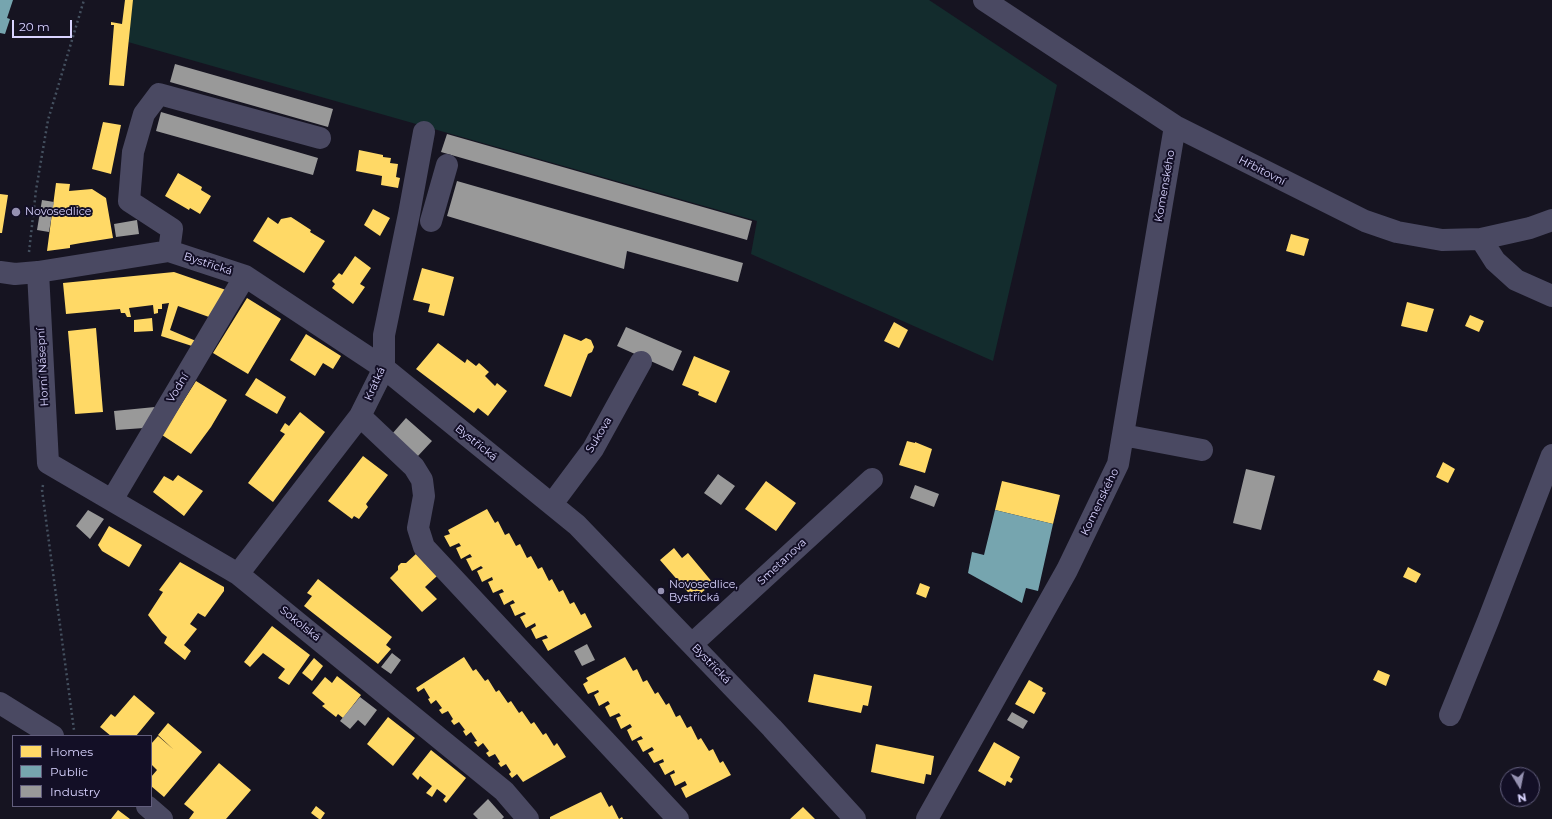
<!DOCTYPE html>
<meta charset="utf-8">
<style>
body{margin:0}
#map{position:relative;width:1552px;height:819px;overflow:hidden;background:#161421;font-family:Montserrat,sans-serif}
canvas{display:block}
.legend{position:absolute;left:12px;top:735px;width:140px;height:72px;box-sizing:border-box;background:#130f26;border:1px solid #625e7d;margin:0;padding:5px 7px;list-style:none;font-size:12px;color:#d9d4ff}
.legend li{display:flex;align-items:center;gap:8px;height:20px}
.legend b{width:20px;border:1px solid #625e7d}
.north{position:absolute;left:1500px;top:767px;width:40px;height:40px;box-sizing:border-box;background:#130f26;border:1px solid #625e7d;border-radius:50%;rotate:170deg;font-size:11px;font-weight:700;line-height:16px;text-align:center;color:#d9d4ff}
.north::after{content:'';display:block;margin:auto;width:14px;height:18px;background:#9591b1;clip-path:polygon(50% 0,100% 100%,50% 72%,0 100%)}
.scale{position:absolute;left:12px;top:20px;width:60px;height:18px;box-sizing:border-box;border:2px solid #d9d4ff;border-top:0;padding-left:5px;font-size:12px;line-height:14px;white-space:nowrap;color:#d9d4ff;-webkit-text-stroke:3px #130f26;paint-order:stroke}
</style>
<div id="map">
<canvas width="1552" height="819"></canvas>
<ul class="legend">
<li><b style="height:11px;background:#ffd966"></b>Homes</li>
<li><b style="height:11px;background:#76a5af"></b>Public</li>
<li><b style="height:11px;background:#999"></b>Industry</li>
</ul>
<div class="north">N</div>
<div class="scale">20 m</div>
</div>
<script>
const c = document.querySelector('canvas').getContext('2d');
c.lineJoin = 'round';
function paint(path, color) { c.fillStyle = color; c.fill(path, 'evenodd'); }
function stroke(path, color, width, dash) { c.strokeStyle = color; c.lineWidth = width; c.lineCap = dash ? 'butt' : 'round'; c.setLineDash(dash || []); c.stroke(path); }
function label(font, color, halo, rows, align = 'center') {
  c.font = font + ' Montserrat,sans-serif'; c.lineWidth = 4; c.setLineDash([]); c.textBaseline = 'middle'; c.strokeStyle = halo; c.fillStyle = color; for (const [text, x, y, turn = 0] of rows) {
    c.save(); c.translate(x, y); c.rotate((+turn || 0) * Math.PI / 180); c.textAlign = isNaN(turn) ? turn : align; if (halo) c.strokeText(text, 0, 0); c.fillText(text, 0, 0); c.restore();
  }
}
paint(new Path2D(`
 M133,0H929L1057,85L993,361L751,254L757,221L128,42Z`), '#132c2d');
paint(new Path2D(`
 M125,0H133L124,86L109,85L114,25H111V22L122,24Z
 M103,122L121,125L111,174L92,169Z
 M359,150L383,155V157L391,158L390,163L398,164L396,177L400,178L398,188L381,185L382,176L356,171Z
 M178,173L202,187L201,190L211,196L200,214L190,208L189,210L165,196Z
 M56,183L70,184L69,191L92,189L106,198L113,238L81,243L70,245V248L47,251Z
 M0,194L8,195L2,233H0Z
 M373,209L390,218L380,236L364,225Z
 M268,217L278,224L281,219L291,217L311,230L310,232L325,241L304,273L253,241Z
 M1291,234L1309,239L1304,256L1286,251Z
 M355,256L371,268L360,284L365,287L353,304L332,288L335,284L332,281L339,273L342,275Z
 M422,268L454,277L444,316L428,312L430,304L413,300Z
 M174,272L226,290L209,317L178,306L170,330L196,341L192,346L161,336L169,303L162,304V309H158V313L154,314L153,305L129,308L131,317H127L125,313H121L120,309L66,314L63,283Z
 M247,298L281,319L248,374L213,353Z
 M1407,302L1434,309L1427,332L1401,326Z
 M1470,315L1484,321L1479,332L1465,326Z
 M152,318L153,331L134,332V320Z
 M894,322L908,330L899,348L884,341Z
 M96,328L103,412L75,414L68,331Z
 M306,334L341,356L333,369L323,363L315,376L290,360Z
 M564,334L581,341L586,338L591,340L594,347L592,352L588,354L571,397L544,386Z
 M438,343L465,363L467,359L476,366L479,363L489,372L485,376L495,386L497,383L507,391L488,416L478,408L474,413L416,369Z
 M694,356L730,371L716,403L698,395L699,392L682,385Z
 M256,378L286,397L277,414L245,395Z
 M196,381L227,400L211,427L191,454L162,435Z
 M300,412L325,432L273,502L248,483L285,434L280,431L285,423L289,426Z
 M907,441L915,443V442L932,449L925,473L899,465Z
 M363,456L388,475L366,504L368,507L359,519L354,516L352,519L328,501Z
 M1443,462L1455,469L1448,483L1436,477Z
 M178,475L203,491L184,516L153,492L164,476L173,481Z
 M766,481L796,503L776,531L745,509Z
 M1002,481L1060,495L1053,524L995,510Z
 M487,509L495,523L498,521L505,535L509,533L516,546L520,544L527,558L531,556L538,569L542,567L549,581L552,579L559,592L563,590L570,604L574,602L581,615L585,613L592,627L548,651L542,640L548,638L546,635L536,639L531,629L536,626L535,623L526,628L520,617L526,614L524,612L515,616L510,605L515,603L513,600L504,605L499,594L504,592L502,589L493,593L488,582L493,580L492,577L482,582L477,571L483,568L481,566L472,571L466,559L472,557L470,554L461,559L456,548L461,546L459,543L450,547L444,536L450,534L448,530Z
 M109,526L142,545L129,567L102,551L98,545Z
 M674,548L682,558L688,553L713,583L694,599L660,560Z
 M416,554L437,576L425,587L437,599L422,612L390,578L398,570V566L401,563H406Z
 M180,562L224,587V591L205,617L198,613L190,624L197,629L184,645L191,651L185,660L164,643L167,637L162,633L148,615L163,592L159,590Z
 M1408,567L1421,574L1416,583L1403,577Z
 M318,579L392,637L386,645L391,649L378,664L304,606L312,596L307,593Z
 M920,583L930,587L926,598L916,594Z
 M272,626L310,655L289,685L278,678L285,669L263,653L250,667L244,662Z
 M464,657L473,671L476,669L485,681L488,679L496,692L499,690L508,703L511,701L519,713L522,711L531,724L534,722L543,735L546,733L554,746L557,743L566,757L523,782L517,774L512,778L509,774L511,772L506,764L501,767L498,763L500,762L495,754L489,757L486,753L489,751L483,743L478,747L474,742L477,741L471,732L466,736L463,731L465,730L459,722L454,725L451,721L453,719L448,711L442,714L439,710L442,708L436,700L431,704L428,699L430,698L424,688L418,692L416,688Z
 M625,657L633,671L637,669L643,682L647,680L655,694L658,692L666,705L669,703L676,717L680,715L687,728L691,726L698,740L701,738L709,751L713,749L720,763L723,761L731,775L686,798L681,788L687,785L685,781L675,786L670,775L675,773L674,770L665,775L659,764L664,762L663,759L654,763L648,753L654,750L652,747L643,752L637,741L643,739L641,736L632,741L627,730L632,727L630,724L621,729L616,718L621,716L619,713L610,717L605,707L610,704L608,701L599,706L594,695L599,692L598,690L588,694L583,684L588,681L586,678Z
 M314,658L323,666L312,681L302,673Z
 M1378,670L1390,675L1386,686L1373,680Z
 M814,674L872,686L868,706L863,705L861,713L808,702Z
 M337,676L361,695L343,718L338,714L336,717L322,706L325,704L312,693L325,677L332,683Z
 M1029,680L1043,688L1042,691L1046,693L1034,714L1015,704Z
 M134,695L155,713L136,736H111L100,727L111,714L115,717Z
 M388,717L415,738L393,766L367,744Z
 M168,723L202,752L164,797L151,786V777L157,770L151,764V744L158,736L174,750L158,735Z
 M994,742L1020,757L1010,777L1013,779L1011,783L1007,781L1005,786L978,771Z
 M876,744L934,756L931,775L926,774L924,784L871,772Z
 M431,750L466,778L446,803L443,800L446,796L437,789L432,797L426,793L432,786L420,776L418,780L412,774Z
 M219,763L251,790L226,819H189L194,812L184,804Z
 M601,792L609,807L612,805L619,819L622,817L623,819H550V817Z
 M316,806L325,813L321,819H319L311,813Z
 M803,807L815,819H790Z
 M118,810L130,819H111Z`), '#ffd966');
paint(new Path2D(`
 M0,0H13L7,18L10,19L5,34L0,33Z
 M995,510L1053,524L1038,591L1026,588L1022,603L968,573L972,552L984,555Z`), '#76a5af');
paint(new Path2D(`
 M175,64L333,109L328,127L170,82Z
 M161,112L318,158L313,175L156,131Z
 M447,134L752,221L747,240L441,152Z
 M457,181L743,263L738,282L627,251L624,269L447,216Z
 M42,200L54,202L49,232L37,230Z
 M137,220L139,234L116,237L114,224Z
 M626,327L682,351L673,371L617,346Z
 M155,407L144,428L116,430L114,411Z
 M406,418L432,441L417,457L392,434Z
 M1246,469L1275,476L1261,530L1233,523Z
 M718,474L735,486L721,505L704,493Z
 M915,485L939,494L934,507L910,498Z
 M88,510L104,519L90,539L76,526Z
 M587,644L595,660L582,666L574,651Z
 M392,653L401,660L391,674L381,667Z
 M360,697L377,710L365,726L358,720L350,729L340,721Z
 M1012,712L1028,721L1023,729L1007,720Z
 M488,799L504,817L502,819H478L473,814Z`), '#999');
stroke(new Path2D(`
 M29,252L36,190L48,120L84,0
 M43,485L42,490L74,730`), '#44505f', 2.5, [2, 3]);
stroke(new Path2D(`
 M984,0L1175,126L1365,221L1397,232L1442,240L1481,239L1530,228L1552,220
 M431,221L447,165
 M1481,239L1495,261L1516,280L1552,296
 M169,251L172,229L129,201L133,152L144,114L159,94L320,138
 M0,272L15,274L38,272L169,251L245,276L384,368L577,525L772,728L855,819
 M38,272L48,463L238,574L504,791L528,819
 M360,416L414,467L422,480L424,496L418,528L424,547L678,819
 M1123,435L1202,450
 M112,500L245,276
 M552,504L593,449L641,362
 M238,574L360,416L384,368V335L409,214L424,132
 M692,644L872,479
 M0,703L53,736
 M1450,715L1488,621L1552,455
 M147,806L162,819
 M927,819L1067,570L1118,464L1175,126`), '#4a4962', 22);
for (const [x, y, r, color] of [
 [16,212,5,"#9591b1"],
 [661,591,4,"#9591b1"]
]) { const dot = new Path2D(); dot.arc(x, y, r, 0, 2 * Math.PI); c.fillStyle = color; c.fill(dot); stroke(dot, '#130f26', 1.5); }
label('11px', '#d9d4ff', '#130f26', [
 ["Hřbitovní",1262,171,27],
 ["Komenského",1165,186,-80],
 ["Bystřická",208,264,18],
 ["Horní Násepní",43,367,-93],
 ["Krátká",375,384,-66],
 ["Vodní",178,388,-59],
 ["Sukova",599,435,-59],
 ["Bystřická",476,443,39],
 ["Komenského",1100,502,-64],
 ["Smetanova",782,562,-43],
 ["Sokolská",300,624,39],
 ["Bystřická",711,664,46]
]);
label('11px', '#d9d4ff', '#130f26', [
 ["Novosedlice",25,212],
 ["Novosedlice,",669,585],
 ["Bystřická",669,598]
], 'left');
</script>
